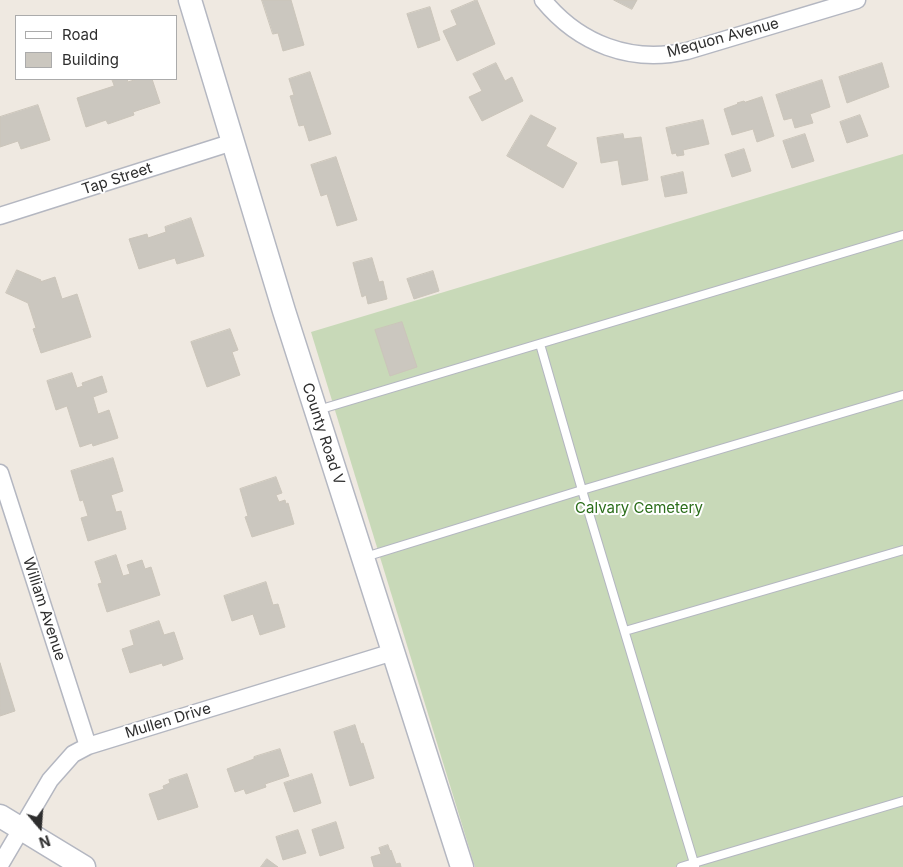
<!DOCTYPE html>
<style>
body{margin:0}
#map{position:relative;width:903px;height:867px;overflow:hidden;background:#efe9e1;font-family:Inter,sans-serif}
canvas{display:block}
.legend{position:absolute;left:15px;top:15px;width:162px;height:65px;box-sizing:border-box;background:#fff;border:1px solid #ababab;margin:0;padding:6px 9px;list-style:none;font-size:15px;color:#2e2e2e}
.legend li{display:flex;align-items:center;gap:10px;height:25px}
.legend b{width:25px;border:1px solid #ababab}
.north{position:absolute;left:15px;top:802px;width:50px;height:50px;-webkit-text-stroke:4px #fff;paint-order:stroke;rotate:162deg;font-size:14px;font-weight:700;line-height:20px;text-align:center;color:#2e2e2e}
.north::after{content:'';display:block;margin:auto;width:18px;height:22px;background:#2e2e2e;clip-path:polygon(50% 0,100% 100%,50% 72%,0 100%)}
</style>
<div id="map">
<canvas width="903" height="867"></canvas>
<ul class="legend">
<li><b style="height:6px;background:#fff"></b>Road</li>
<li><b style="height:14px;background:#cbc7bf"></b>Building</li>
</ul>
<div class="north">N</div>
</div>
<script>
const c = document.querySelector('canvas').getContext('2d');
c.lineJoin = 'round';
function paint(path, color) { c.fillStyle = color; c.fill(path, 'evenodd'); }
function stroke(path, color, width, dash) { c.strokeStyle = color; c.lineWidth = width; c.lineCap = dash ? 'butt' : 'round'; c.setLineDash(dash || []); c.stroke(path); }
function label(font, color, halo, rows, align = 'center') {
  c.font = font + ' Inter,sans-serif'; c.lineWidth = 4; c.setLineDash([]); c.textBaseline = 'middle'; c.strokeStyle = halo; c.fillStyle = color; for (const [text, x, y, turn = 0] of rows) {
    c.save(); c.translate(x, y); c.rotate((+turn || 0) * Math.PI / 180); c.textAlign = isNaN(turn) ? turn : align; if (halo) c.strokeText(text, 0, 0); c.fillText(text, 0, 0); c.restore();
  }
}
paint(new Path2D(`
 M903,154V867H475L311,332Z`), '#c8d9b8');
const building = new Path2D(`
 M262,0H291L304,45L283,51L278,33L273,34Z
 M477,0L495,44L457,61L443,31L457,25L451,11Z
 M614,0H637L632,9Z
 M430,7L440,40L418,48L407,14Z
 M496,63L505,81L512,77L523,101L482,121L469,97L482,91L473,74Z
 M882,63L889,87L847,103L839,77Z
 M310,72L331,134L309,141L304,125L299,126L290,96L294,95L289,79Z
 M112,79H127L128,82L137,79H152L160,103L133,112L134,115L108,124L106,120L86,127L77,98L114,86Z
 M822,80L830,107L810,114L813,123L795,128L792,118L784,120L776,95Z
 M762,97L774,136L757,142L753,129L732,135L724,109L738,104L737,103L744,101L745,102Z
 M38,105L50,140L21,149L18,141L0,147V117Z
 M531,115L556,128L546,146L577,163L563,188L507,156Z
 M860,115L868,136L847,143L840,122Z
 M703,120L709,144L683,150L684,155L677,156L676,153L672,154L666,128Z
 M623,134L624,139L641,137L648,180L622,185L618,160L601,163L597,138Z
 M805,134L814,161L792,168L783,141Z
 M744,149L751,171L732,177L725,155Z
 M336,157L357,220L337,226L327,194L321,196L311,165Z
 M683,172L687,193L665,197L661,177Z
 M191,218L204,256L177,264L175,258L139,269L129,239L147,234L148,238L166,232L165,227Z
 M372,258L379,282L383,281L387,299L368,304L366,295L362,297L353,263Z
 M17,270L41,280L40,282L55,277L62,299L77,294L91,337L41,353L33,329L36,328L28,303L6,293Z
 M433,271L439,291L414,299L407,279Z
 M402,322L417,367L390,376L375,330Z
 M230,329L238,350L232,352L240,375L207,387L191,342Z
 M72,373L77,388L83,386L82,383L102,376L107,392L93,397L98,414L109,410L118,438L93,446L92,443L80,447L67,406L56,410L47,381Z
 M113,458L123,491L111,495L116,512L121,511L126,529L88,541L81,518L88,516L83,500L80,501L71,471Z
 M276,477L282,493L276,495L279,502L285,500L286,504L288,503L294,524L252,537L245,517L248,516L240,489Z
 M116,555L123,576L130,574L127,565L142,560L145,569L151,567L160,595L107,612L98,584L102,583L95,562Z
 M266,582L273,605L278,604L285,627L260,635L253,614L232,621L224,596Z
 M159,621L164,635L174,632L183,659L163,666L162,663L130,673L122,649L134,645L130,631Z
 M0,663L15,711L0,716Z
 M355,725L361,744L363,743L374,778L350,786L334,732Z
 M280,749L289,776L265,784L266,787L246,794L244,789L235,792L227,769L254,759V757Z
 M187,774L198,807L158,820L149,794L164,789L163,786L170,783L169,780Z
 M312,774L321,803L294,812L284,783Z
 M336,822L344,848L320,856L312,830Z
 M298,830L306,853L283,860L276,837Z
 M388,845L390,851L391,850L396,864L400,863L401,867H374L371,857L381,854L379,848Z
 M267,859L278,867H261Z`);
paint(building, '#cbc7bf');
stroke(building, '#cbc5ba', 1);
const service = new Path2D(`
 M540,344L582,490L694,863L681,867
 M318,410L903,235
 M365,557L582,490L903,395
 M625,631L903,550
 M695,866L694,863L903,801`);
const minor = new Path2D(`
 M543,0C579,44 631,64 687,51L857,0
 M0,216L233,142
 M0,473L88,746
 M0,865L50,780L73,754L88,746L393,652`);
const secondary = new Path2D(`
 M190,0L284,311L462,867
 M0,816L84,867`);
stroke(service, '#b4b7c1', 10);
stroke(minor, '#b4b7c1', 19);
stroke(secondary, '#b4b7c1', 25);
stroke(service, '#fff', 8);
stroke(minor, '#fff', 16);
stroke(secondary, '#fff', 22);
label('15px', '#2e2e2e', '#fff', [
 ["Mequon Avenue",723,38,-15],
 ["Tap Street",117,179,-18],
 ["County Road V",323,434,72],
 ["William Avenue",44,609,72],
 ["Mullen Drive",168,721,-17]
]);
label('15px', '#2c6e1b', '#fff', [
 ["Calvary Cemetery",639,508]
]);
</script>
